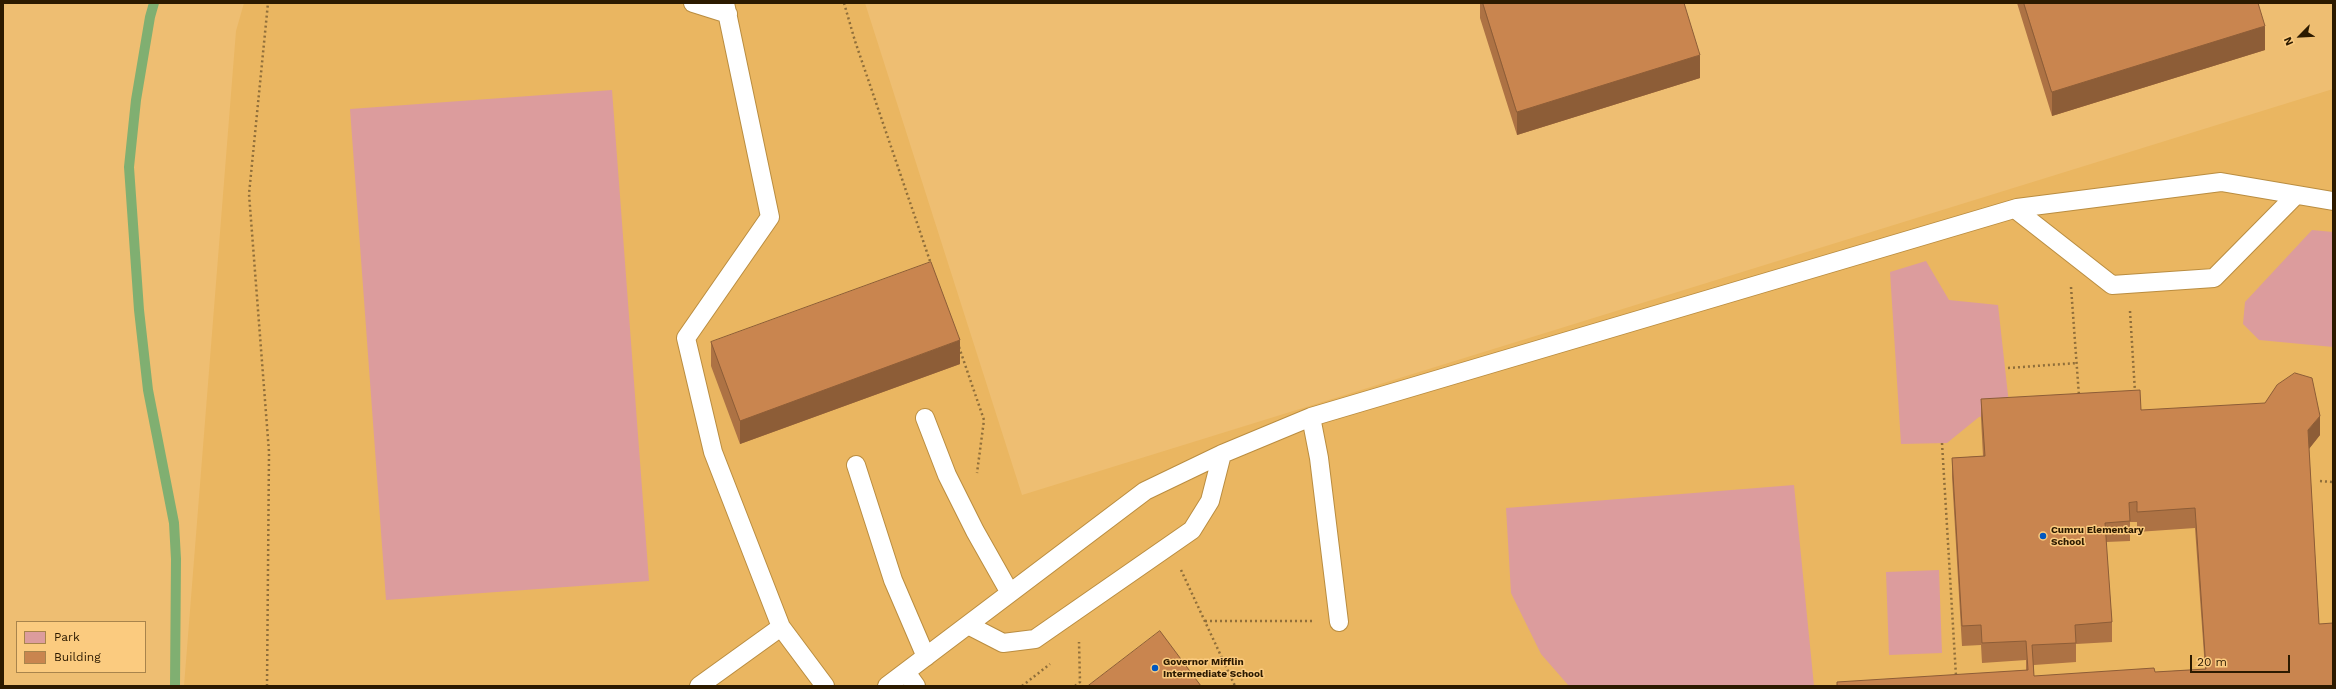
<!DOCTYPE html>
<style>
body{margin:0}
#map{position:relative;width:2336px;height:689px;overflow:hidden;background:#eebe72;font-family:"Work Sans",sans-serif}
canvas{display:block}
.frame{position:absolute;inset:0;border:4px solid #2c1a00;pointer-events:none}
.legend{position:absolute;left:16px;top:621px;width:130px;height:52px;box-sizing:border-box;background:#fbcb7f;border:1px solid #a8844c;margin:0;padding:5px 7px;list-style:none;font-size:12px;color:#2c1a00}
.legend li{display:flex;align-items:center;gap:8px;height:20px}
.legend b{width:20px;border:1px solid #a8844c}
.north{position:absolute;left:2280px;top:16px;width:40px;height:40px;-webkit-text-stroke:3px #fbcb7f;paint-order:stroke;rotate:246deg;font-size:11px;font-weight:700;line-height:16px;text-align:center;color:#2c1a00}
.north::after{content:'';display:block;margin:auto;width:14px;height:18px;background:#2c1a00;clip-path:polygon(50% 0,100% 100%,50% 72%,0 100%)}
.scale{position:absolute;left:2190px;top:655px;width:100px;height:18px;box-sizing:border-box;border:2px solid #2c1a00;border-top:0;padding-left:5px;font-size:12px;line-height:14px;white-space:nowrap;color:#2c1a00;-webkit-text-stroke:3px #fbcb7f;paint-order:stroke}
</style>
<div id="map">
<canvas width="2336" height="689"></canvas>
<div class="frame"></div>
<ul class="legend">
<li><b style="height:11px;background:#dc9c9d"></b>Park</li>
<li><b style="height:11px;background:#c9854f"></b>Building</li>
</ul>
<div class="north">N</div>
<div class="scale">20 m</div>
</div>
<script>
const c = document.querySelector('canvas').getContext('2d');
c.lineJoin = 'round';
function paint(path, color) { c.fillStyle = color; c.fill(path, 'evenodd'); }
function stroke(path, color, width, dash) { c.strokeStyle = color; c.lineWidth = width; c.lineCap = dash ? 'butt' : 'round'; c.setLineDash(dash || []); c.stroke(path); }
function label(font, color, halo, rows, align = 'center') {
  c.font = font + ' "Work Sans",sans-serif'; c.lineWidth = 3; c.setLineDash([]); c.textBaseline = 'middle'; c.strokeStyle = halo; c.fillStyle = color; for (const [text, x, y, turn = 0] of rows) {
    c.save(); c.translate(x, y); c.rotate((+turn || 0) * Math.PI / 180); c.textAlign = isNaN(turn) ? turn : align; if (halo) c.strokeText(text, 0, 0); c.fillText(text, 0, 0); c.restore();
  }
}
paint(new Path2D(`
 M244,3H865L1022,495L2333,89V686H184L236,31Z`), '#eab661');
paint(new Path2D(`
 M612,90L649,581L386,600L350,109Z
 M2312,230L2333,232V347L2259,340L2243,324L2245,302Z
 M1926,261L1949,300L1998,305L2010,413L1979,417L1947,443L1901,444L1890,272Z
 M1794,485L1814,686H1569L1541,654L1511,593L1506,508Z
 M1939,570L1942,653L1889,655L1886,572Z`), '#dc9c9d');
stroke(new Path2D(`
 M154,3L150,17L136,100L129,167L139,310L148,390L174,523L176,559L175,686`), '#80af71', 10);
const service = new Path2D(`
 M693,3L728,14
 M2015,209L2112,285L2214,278L2296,195
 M1311,417L1319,458L1339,622
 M925,418L947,475L975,531L1010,593
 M856,465L893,580L926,657
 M968,625L1003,643L1035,639L1192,530L1210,501L1222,454
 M781,627L825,686
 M906,672L916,686
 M699,686L781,627L713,452L686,338L770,217L725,3
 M887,686L1145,491L1222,454L1311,417L2017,208L2221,182L2333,201`);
stroke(service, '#ba8d40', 20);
stroke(new Path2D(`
 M844,3L855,41L931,264
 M2071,287L2079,396
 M2130,311L2135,392
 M959,347L984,420L977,473
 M2008,368L2077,363
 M1942,443L1956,676
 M2320,481L2333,482
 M1181,570L1235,686
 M1205,621H1313
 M267,686L269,452L249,194L268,3
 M1022,686L1050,664
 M1075,686L1080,682L1079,642`), '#8f6e3a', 2.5, [2, 3]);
stroke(service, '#fff', 18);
paint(new Path2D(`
 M1480,3H1684L1700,78L1517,135L1480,18Z
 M2017,3H2258L2265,50L2052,116Z
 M711,342L960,364L740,444L711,366Z
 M1981,399L2141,410L2320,435L2309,449L2319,624L2333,686H1837L2026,670V660L1982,663L1981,645L1962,646L1952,477V458L1983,456L1981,418ZM2130,522H2137V532L2195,528L2205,669L2155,672L2034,676V665L2076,662V644L2112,642V622L2106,542L2130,541Z`), '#ad7244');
paint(new Path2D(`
 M2265,26V50L2052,116V92Z
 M1700,55V78L1517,135V112Z
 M960,340V364L740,444V421Z
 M2320,416V435L2308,450V430Z`), '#8d5d37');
const building = new Path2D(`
 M1483,3H1684L1700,55L1517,112Z
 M2024,3H2258L2265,26L2052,92Z
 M931,262L960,340L740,421L711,342Z
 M2295,373L2312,378L2320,416L2308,430L2319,624L2333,623V686H1837V682L2028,670L2026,641L1982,643L1981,625L1962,626L1952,458L1985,456L1981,399L2140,390L2141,410L2265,403L2277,385ZM2137,502V512L2195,508L2206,669L2155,672L2154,668L2034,676L2032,645L2076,643L2075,625L2112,622L2105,523L2130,521L2129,503Z
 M1160,631L1201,686H1088Z`);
paint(building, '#c9854f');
stroke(building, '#8d5d37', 1);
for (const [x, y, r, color] of [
 [2043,536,4,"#0057c0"],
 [1155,668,4,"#0057c0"]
]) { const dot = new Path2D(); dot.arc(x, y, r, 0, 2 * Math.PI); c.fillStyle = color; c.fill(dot); stroke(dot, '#fbcb7f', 1.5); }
label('bold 10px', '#2c1a00', '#fbcb7f', [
 ["Cumru Elementary",2051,530],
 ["School",2051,542],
 ["Governor Mifflin",1163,662],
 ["Intermediate School",1163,674]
], 'left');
</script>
